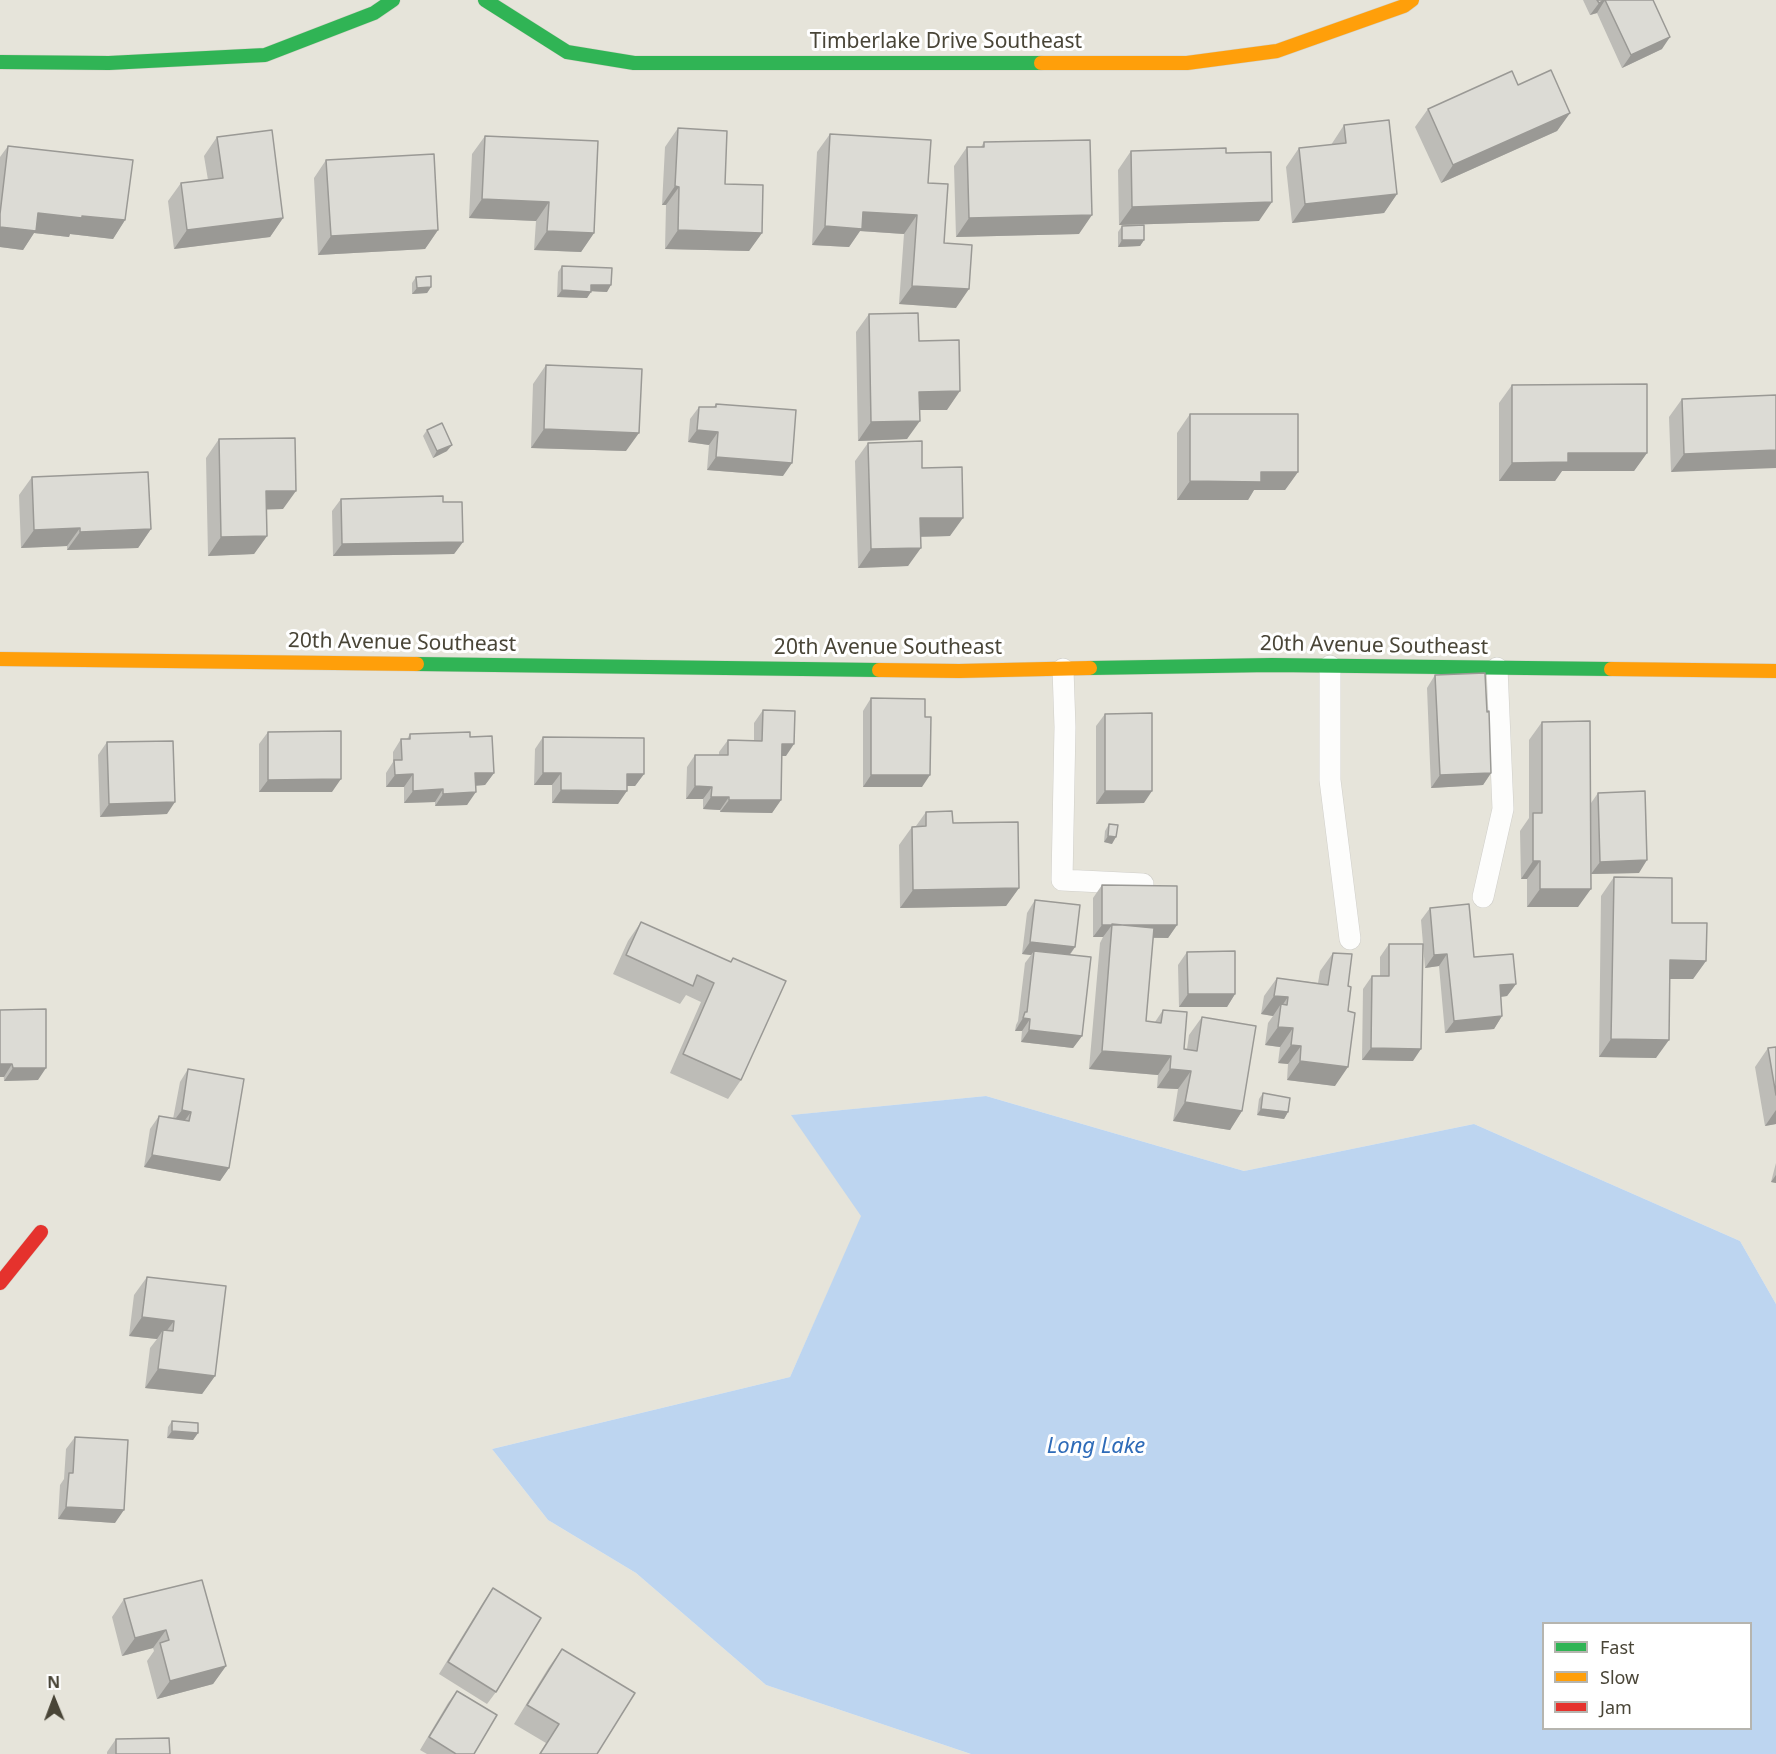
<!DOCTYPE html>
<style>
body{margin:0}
#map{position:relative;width:1776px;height:1754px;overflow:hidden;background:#f2f2ed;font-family:"Noto Sans",sans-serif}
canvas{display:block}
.legend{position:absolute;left:1542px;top:1622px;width:210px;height:108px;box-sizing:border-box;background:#fff;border:2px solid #b6b5af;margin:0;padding:8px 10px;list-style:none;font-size:18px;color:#494537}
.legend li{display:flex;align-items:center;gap:12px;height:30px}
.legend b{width:30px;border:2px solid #b6b5af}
.north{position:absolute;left:24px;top:1670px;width:60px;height:60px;-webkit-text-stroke:4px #fff;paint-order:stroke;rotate:359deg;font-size:16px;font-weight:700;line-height:24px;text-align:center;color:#494537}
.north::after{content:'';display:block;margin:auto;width:21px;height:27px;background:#494537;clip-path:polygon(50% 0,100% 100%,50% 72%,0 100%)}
</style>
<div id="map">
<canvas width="1776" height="1754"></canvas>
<ul class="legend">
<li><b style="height:8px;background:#30b455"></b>Fast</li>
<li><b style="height:8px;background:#ff9f0a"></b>Slow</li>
<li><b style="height:8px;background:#e5322d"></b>Jam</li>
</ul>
<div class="north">N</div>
</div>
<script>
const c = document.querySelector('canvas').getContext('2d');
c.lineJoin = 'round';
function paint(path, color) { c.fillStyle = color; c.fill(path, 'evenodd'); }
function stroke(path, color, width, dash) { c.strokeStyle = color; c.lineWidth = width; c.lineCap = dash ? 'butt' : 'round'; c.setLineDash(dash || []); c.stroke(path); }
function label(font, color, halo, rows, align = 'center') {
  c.font = font + ' "Noto Sans",sans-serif'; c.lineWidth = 6; c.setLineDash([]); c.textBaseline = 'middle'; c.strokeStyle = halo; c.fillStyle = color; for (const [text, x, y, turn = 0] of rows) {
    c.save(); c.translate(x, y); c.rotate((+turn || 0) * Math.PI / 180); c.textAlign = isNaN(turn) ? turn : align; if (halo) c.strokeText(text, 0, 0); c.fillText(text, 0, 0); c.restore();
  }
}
paint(new Path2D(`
 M0,0H1776V1304L1740,1241L1474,1124L1244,1171L986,1096L792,1115L862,1216L790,1377L492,1449L548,1520L636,1573L766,1685L971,1754H0Z`), '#e6e4da');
paint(new Path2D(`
 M986,1096L1244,1171L1474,1124L1740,1241L1776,1304V1754H971L766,1685L636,1573L548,1520L492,1449L790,1377L861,1216L791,1115ZM1544,1624H1750V1728H1544Z`), '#bdd5f0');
const lane = new Path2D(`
 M1330,666V780L1350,939
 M1063,669L1065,727L1062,880L1143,884
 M1483,897L1503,809L1497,668`);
const fast = new Path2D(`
 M485,0L567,52L634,63H1041
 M0,62L109,63L265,55L374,13L393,0
 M417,664L879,670
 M1090,668L1272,665L1611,669`);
const slow = new Path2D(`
 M1041,63H1187L1277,51L1404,6L1412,0
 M0,659L417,664
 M1611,669L1776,671
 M879,670L959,671L1090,668`);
const jam = new Path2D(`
 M0,1283L41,1232`);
stroke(lane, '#d0cfca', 22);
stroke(fast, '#d2d0c4', 15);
stroke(slow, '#d2d0c4', 15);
stroke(jam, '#d2d0c4', 15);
stroke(lane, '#fdfdfc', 21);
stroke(fast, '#30b455', 14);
stroke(slow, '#ff9f0a', 14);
stroke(jam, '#e5322d', 14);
paint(new Path2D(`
 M1583,0H1653L1662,49L1622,68L1597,13L1590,15Z
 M1518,85L1570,113L1557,131L1441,183L1415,127L1428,109Z
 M1344,125L1397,194L1384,213L1292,223L1286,167L1299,148L1331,145Z
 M678,128L725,184L762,233L749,251L665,249L666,205H662L665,147Z
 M830,134L928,183L944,243L956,308L899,304L904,234L860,231L849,247L812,245L817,152Z
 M485,136L594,233L581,252L534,250L536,221L469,218L472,154Z
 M217,137L283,218L270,237L174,249L168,201L181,183L208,180L204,156Z
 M984,142L1079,234L956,237L954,166L967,147H981Z
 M8,146L125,220L113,239L70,234L69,237L34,233L23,250L0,247V157Z
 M1131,151L1226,153L1259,221L1119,225L1118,170Z
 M326,160L438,230L425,249L318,255L314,178Z
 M1122,226L1144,240L1140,246L1118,247V232Z
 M562,266L607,292L591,291L587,298L557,297L558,272Z
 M416,277L431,287L427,293L412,294V283Z
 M869,314L919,341L947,410H920L907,439L858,441L856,332Z
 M546,365L626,451L531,448L533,384Z
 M1512,385L1647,453L1634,471H1562L1555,481H1499V403Z
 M1776,395L1671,472L1669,417L1682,399Z
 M716,404L783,476L707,470L709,445L688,442L690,419L699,407H714Z
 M1190,414L1298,472L1285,490H1254L1248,500H1177V433Z
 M427,430L447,451L433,458L423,436Z
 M219,439L283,509H266L267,536L254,554L208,556L206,458Z
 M868,443L922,468L950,536L920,537L908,566L858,568L855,461Z
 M32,477L151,529L138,548L67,550V546L21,548L19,495Z
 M341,499L443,502L463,542L454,554L333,556L332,511Z
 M1435,675L1487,712L1491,773L1483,785L1431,788L1427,688Z
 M871,698L925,717L922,787H863V711Z
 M763,710L786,756H781V800L772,813L720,812V810L703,809V799H686L687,767L695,755H719V752L728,740H754V723Z
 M1105,714L1144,803L1096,804V726Z
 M1542,722L1591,803L1598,793L1639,873L1591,874V855L1578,907H1527V879H1521L1520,831L1529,818V740Z
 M268,732L332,792H259V744Z
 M410,734L470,737L494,773L485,785L476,786L467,805L435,806V802L404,803V787H386V773L393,762V752L401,739H407Z
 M543,737L644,774L635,786H627L618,804L552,803V785H534L535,749Z
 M107,742L167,814L100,817L98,755Z
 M926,812L953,823L1019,888L1006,906L900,908L899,845L912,827L916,826Z
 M1109,824L1112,844L1104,842L1105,831Z
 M1614,877L1672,923L1706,961L1693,979H1670L1656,1058L1599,1057L1601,896Z
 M1102,885L1177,925L1168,938H1153L1146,1021L1155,1022L1163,1010L1184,1049H1187L1189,1035L1202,1017L1242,1111L1230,1130L1173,1121L1178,1089L1157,1088L1158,1075L1089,1069L1100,943L1103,937H1093V898Z
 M1035,900L1075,947L1070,955L1082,1036L1073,1048L1021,1042L1022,1031H1015L1016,1025L1018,1021L1025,963L1031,955L1022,954L1027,913Z
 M1430,908L1474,957L1516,984L1507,996L1501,997L1502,1016L1494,1029L1445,1033L1439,966L1425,968L1421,920Z
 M641,922L730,962L733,958L741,1080L728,1099L670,1073L701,1002L686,995L680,1004L613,974L628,941Z
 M1389,944L1413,1061L1362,1060L1363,989L1372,976H1380V957Z
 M1187,952L1235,994L1227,1007H1179L1178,965Z
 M1333,953L1335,1086L1287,1080L1288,1064L1278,1063L1280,1047L1265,1045L1268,1023L1273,1016L1261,1014L1264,996L1277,978L1318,983L1320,971Z
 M0,1010L38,1080L4,1081Z
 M1776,1047V1124L1765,1126L1755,1067L1768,1048Z
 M188,1069L229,1168L220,1181L144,1167L150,1129L159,1116L173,1119L180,1082Z
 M1263,1093L1288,1112L1284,1119L1257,1115L1259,1099Z
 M1776,1163V1183L1771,1182Z
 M147,1277L215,1376L202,1394L145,1388L150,1348L157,1339L129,1336L134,1295Z
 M172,1421L198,1433L193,1440L167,1438L168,1427Z
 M75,1437L115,1523L58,1519L60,1485L64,1479L66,1449Z
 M493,1588L496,1692L487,1704L439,1674L484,1601Z
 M124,1599L226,1666L213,1684L157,1699L147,1661L154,1651L153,1648L122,1656L112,1617Z
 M562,1649L597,1754H539L546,1743L514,1724L549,1667Z
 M457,1691L474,1754H427L420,1750L448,1703Z
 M116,1739L170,1754H107V1752Z`), '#bdbcb7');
paint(new Path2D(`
 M1605,0L1597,13L1590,15L1599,3Z
 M1670,37L1662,49L1622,68L1631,55Z
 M1570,113L1557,131L1441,183L1453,165Z
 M675,186L679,187L666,205H662Z
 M1397,194L1384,213L1292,223L1305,204Z
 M482,199L549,202L536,221L469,218Z
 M1272,202L1259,221L1119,225L1132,207Z
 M863,212L917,215L904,234L860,231L849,247L812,245L825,226Z
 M38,213L82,216L125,220L113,239L70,234L69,237L34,233L23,250L0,247V227Z
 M1092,215L1079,234L956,237L969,218Z
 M283,218L270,237L174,249L187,230Z
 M438,230L425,249L318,255L331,236Z
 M678,230L762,233L749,251L665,249Z
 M547,231L594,233L581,252L534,250Z
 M1122,240H1144L1140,246L1118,247Z
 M591,285H611L607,292L587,291Z
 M912,286L969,289L956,308L899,304Z
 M431,287L427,293L412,294L417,288Z
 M562,290L591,292L587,298L557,297Z
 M960,391L947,410H906L919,392Z
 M920,421L907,439L858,441L871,422Z
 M544,429L639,433L626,451L531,448Z
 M697,430L718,432L709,445L688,442Z
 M452,445L447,451L433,458L437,451Z
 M1776,450V468L1671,472L1684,454Z
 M1568,453H1647L1634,471H1562L1555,481H1499L1512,463Z
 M716,457L792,463L783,476L707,470Z
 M1261,472H1298L1285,490H1254L1248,500H1177L1190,481Z
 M266,491H296L283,509L253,510Z
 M920,518H963L950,536L907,537Z
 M80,528L67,546L21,548L34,530Z
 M151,529L138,548L67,550L80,532Z
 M267,536L254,554L208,556L221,537Z
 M463,542L454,554L333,556L342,544Z
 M921,548L908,566L858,568L871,549Z
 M782,744H794L786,756H773Z
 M475,773H494L485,785L466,786Z
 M543,773H561L552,785H534Z
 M1491,773L1483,785L1431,788L1440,775Z
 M413,774L404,787H386L395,775Z
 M627,774H644L635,786H618Z
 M871,775H930L922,787H863Z
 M341,779L332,792H259L268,780Z
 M695,786L712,787L703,799H686Z
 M443,789L435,802L404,803L413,791Z
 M561,790L627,791L618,804L552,803Z
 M1105,791H1152L1144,803L1096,804Z
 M476,792L467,805L435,806L443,794Z
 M711,797H729L720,810L703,809Z
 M729,800H781L772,813L720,812Z
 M175,802L167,814L100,817L109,804Z
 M1108,836L1116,837L1112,844L1104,842Z
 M1647,860L1639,873L1591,874L1600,862Z
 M1533,861H1540L1527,879H1521Z
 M1019,888L1006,906L900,908L913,890Z
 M1540,889H1591L1578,907H1527Z
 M1102,925H1112L1103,937H1093Z
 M1112,925H1177L1168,938L1111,937Z
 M1030,942L1075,947L1066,959L1034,951L1031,955L1022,954Z
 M1447,954L1439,966L1425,968L1434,955Z
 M1670,960L1706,961L1693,979H1657Z
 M1516,984L1507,996L1491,998L1500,985Z
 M1188,994H1235L1227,1007H1179Z
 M1274,996L1288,997L1281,1007V1004L1273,1016L1261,1014Z
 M1502,1016L1494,1029L1445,1033L1454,1021Z
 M1023,1018L1030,1019L1022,1031H1015Z
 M1278,1027L1293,1028L1280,1047L1265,1045Z
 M1029,1030L1082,1036L1073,1048L1021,1042Z
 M1611,1039L1669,1040L1656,1058L1599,1057Z
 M1291,1045L1301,1046L1288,1064L1278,1063Z
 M1371,1048L1421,1049L1413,1061L1362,1060Z
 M1102,1051L1171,1056L1158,1075L1089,1069Z
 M1300,1061L1348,1067L1335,1086L1287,1080Z
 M0,1064H12L4,1077H0Z
 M13,1068H46L38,1080L4,1081Z
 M1170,1069L1191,1071L1178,1089L1157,1088Z
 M1185,1102L1242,1111L1230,1130L1173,1121Z
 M1261,1109L1288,1112L1284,1119L1257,1115Z
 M182,1110L191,1112L182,1124L173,1122Z
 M1776,1110V1124L1765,1126Z
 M152,1155L229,1168L220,1181L144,1167Z
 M1776,1175V1183L1771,1182Z
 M142,1317L174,1321L162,1337L163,1330L157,1339L129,1336Z
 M158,1369L215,1376L202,1394L145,1388Z
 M172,1431L198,1433L193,1440L167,1438Z
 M66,1507L124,1510L115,1523L58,1519Z
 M166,1630L153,1648L122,1656L135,1638Z
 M226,1666L213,1684L157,1699L170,1681Z`), '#9a9995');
const building = new Path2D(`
 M1597,0H1653L1670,37L1631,55L1605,0L1599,3Z
 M1551,70L1570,113L1453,165L1428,109L1512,71L1518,85Z
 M1389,120L1397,194L1305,204L1299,148L1346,143L1344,125Z
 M678,128L727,131L725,184L763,185L762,233L678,230L679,187L675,186Z
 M272,130L283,218L187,230L181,183L223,178L217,137Z
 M830,134L931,140L928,183L948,184L944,243L972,245L969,289L912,286L917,215L863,212L862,229L825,226Z
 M485,136L598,141L594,233L547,231L549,202L482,199Z
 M1090,140L1092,215L969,218L967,147H984V142Z
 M8,146L133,160L125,220L82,216V218L38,213L36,231L0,227V214Z
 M1226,148V153L1271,152L1272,202L1132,207L1131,151Z
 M434,154L438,230L331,236L326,160Z
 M1144,225V240H1122V226Z
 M562,266L612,268L611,285H591V292L562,290Z
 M431,276V287L417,288L416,277Z
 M918,313L919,341L959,340L960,391L919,392L920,421L871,422L869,314Z
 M546,365L642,369L639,433L544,429Z
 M1647,384V453H1568V462L1512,463V385Z
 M1776,395V450L1684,454L1682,399Z
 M716,404L796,410L792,463L716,457L718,432L697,430L699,407H716Z
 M1190,414H1298V472H1261V482L1190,481Z
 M442,423L452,445L437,451L427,430Z
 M295,438L296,491H266L267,536L221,537L219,439Z
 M922,441V468L962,467L963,518H920L921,548L871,549L868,443Z
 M148,472L151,529L80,532V528L34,530L32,477Z
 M443,496V502H462L463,542L342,544L341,499Z
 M1485,673L1487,712L1489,711L1491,773L1440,775L1435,675Z
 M871,698L925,699V717H931L930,775H871Z
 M763,710L795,711L794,744H782L781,800H729V797H711L712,787L695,786V755H728V740L762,741Z
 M1152,713V791H1105V714Z
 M1590,721L1591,889H1540V861H1533V813H1542V722Z
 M341,731V779L268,780V732Z
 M470,732V737L492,736L494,773H475L476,792L443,794V789L413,791V774L395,775L394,760H402L401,739H410V734Z
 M543,737L644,738V774H627V791L561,790V773H543Z
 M173,741L175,802L109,804L107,742Z
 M1645,791L1647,860L1600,862L1598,793Z
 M952,811L953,823L1018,822L1019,888L913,890L912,827L926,826V812Z
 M1109,824L1118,825L1116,837L1108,836Z
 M1614,877L1672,878V923H1707L1706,961L1670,960L1669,1040L1611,1039Z
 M1102,885L1177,886V925H1102Z
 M1035,900L1080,905L1075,947L1030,942Z
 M1469,904L1474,957L1513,954L1516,984L1500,985L1502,1016L1454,1021L1447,954L1434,955L1430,908Z
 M641,922L731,962L733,958L786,981L741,1080L683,1054L714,983L697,975L693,986L626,955Z
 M1112,924L1154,928L1146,1021L1161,1023L1163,1010L1187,1012L1184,1049L1197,1051L1202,1017L1256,1026L1242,1111L1185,1102L1191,1071L1170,1069L1171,1056L1102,1051Z
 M1389,944H1423L1421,1049L1371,1048L1372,976H1389Z
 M1034,951L1091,957L1082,1036L1029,1030L1030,1019L1023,1018L1025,1012H1027Z
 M1235,951V994H1188L1187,952Z
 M1333,953L1352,954L1348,986L1351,987L1348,1011L1355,1013L1348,1067L1300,1061L1301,1046L1291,1045L1293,1028L1278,1027L1281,1004L1287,1005L1288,997L1274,996L1277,978L1328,985Z
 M46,1009V1068H13L12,1064H0V1010Z
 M1776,1047V1095L1768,1048Z
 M188,1069L244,1079L229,1168L152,1155L159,1116L189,1121L191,1112L182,1110Z
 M1263,1093L1290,1098L1288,1112L1261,1109Z
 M147,1277L226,1286L215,1376L158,1369L163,1330L173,1331L174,1321L142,1317Z
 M172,1421L198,1423V1433L172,1431Z
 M75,1437L128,1440L124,1510L66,1507L69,1473H73Z
 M202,1580L226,1666L170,1681L160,1643L169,1640L166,1630L135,1638L124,1599Z
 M493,1588L541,1618L496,1692L448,1662Z
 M562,1649L635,1693L597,1754H540L559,1724L527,1705Z
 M457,1691L497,1715L474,1754H456L429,1737Z
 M169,1738L170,1754H116V1739Z`);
paint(building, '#dcdbd5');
stroke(building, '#9a9995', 1.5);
label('21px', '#494537', '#fff', [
 ["Timberlake Drive Southeast",946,42],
 ["20th Avenue Southeast",402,643,1],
 ["20th Avenue Southeast",1374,646,1],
 ["20th Avenue Southeast",888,648]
]);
label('italic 22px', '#2e6bb8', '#fff', [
 ["Long Lake",1096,1447]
]);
</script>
